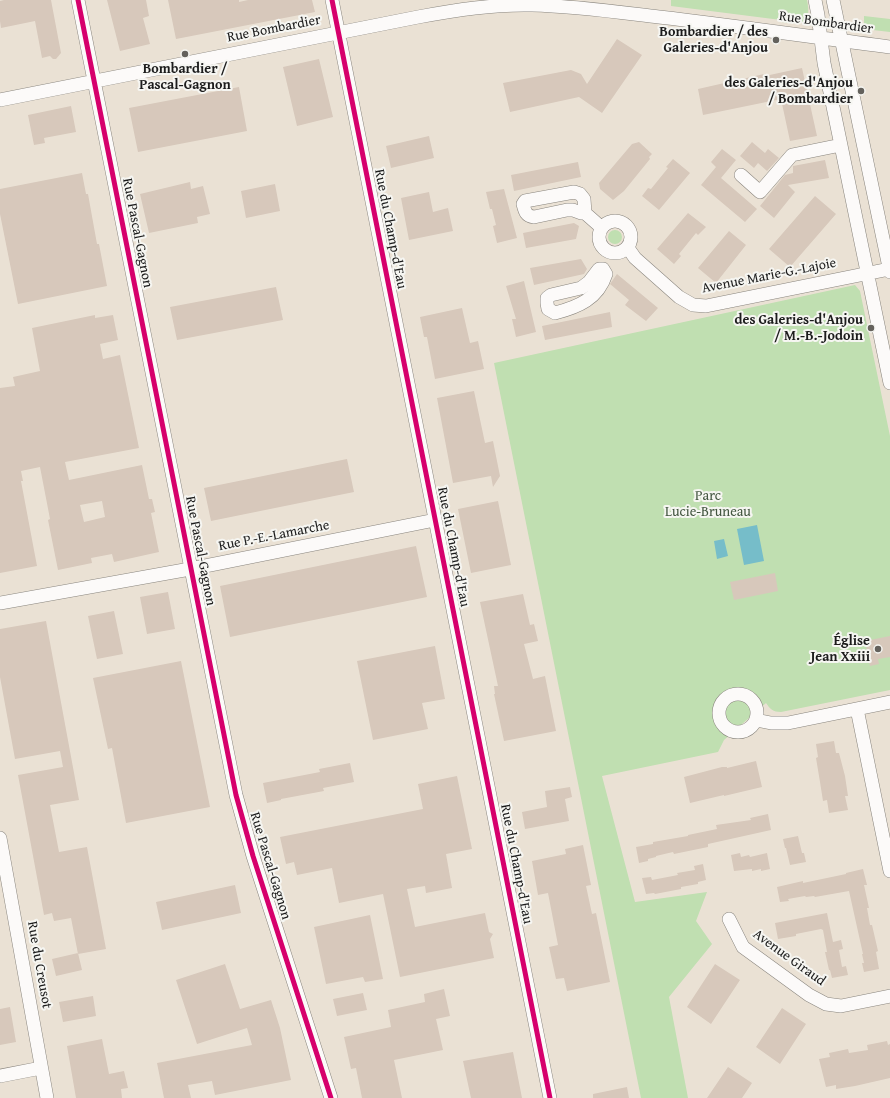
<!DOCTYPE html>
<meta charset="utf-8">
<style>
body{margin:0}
canvas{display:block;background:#eae1d4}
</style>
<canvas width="890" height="1098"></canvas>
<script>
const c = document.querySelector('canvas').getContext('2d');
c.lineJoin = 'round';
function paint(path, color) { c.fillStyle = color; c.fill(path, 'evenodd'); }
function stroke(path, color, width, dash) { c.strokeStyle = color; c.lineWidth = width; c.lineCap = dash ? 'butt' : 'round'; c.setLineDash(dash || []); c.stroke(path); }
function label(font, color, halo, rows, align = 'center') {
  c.font = font + ' "Gentium Book Plus",serif'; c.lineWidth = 4; c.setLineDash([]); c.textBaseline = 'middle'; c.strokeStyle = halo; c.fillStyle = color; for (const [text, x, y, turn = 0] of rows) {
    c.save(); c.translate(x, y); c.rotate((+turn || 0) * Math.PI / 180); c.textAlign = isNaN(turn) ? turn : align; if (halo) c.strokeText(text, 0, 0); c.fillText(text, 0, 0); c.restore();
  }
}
paint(new Path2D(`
 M671,0H807C812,25 802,25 781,22V20L671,6Z
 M864,16L890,19V32L864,29Z
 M608 237a7 7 0 1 1 14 0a7 7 0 1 1-14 0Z
 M855,285L860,291L890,436V690L781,712C773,712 770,709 766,703L724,740L718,752L602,776L635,902L707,892L696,921L712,944L669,997L688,1098H641L494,363Z`), '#c0dfb1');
paint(new Path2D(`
 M757,525L764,561L744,565L737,529Z
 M724,539L728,556L717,559L714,541Z`), '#76bdc9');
paint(new Path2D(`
 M4,0H51L61,53L56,59H53L50,56L42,58L35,21L1,28L0,21V1Z
 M107,0H146L149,16L143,18L150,44L120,51Z
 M168,0H239V2L248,0H312L315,12L176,39Z
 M617,39L642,55L602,113L579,97L510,112L503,83L571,70L581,74L587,84Z
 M319,59L333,117L297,126L283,67Z
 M802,68L817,136L790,141L781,99L703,115L698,89L764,74L765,76Z
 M239,87L247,131L138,152L129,108Z
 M71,106L76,132L44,138L45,143L34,145L28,115Z
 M429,136L434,158L391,168L386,146Z
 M639,142L652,154L649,157L650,159L624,191L613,200L600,189L599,183L632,144Z
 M752,142L765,153L768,149L779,158L767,171L758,163L754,168L740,156Z
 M722,149L736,160L721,178L757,209L745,222L701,185L716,167L711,162Z
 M673,159L690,173L659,210L642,196L648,188L651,189L668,168L666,167Z
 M825,160L829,178L788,185L795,192L774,218L760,206L785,175L793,173V166Z
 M578,162L581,177L514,191L511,175Z
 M82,173L86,194H88L97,244H99L107,286L18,304L0,214V189Z
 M190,182L191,189L203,186L210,214L197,217L198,223L149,233L140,194Z
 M275,184L280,211L246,218L241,191Z
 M504,189L517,238L497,243L493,226L496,225L492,209H490L486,192Z
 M429,192L433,212L448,208L453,231L409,240L401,198Z
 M815,196L836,214L790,267L769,249Z
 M688,213L706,227L698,235L696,233L679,254L681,256L674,264L657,249Z
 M574,223L579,226L576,239L526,248L523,233Z
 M729,231L746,245L716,283L698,268Z
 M581,259L587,269L584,274L534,285L530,268Z
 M617,274L658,308L646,321L625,305L629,300L610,284Z
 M524,281L536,332L516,337L512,319H516L506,286Z
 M276,287L283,320L177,340L170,307Z
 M462,308L470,343L478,341L484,369L435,379L427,337H424L420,317Z
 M610,312L612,327L545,340L542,326Z
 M95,315V318L113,315L118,340L100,344L103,359L120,355L139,448L65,462L69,480L142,465L149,499H152L155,512L151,513L159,552L114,562L112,554L91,558L92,563L58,570L48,520L50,519L40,467L21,471L23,481H21L37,566L0,573V388L15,386L13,377L40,371L32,328ZM102,501L105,517L84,522L80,505Z
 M474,391L485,443L493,441L500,476L493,487L491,476L453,483L437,398Z
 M347,459L354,492L211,521L204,488Z
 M498,501L511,565L471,573L458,509Z
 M416,546L427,597L230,637L220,586Z
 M775,573L778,591L734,600L730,582Z
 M168,592L175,629L147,634L140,597Z
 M523,594L530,625L534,624L538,641L524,644L533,679L545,676L556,731L504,741L494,694H495L494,686H498L480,602Z
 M114,611L123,654L97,659L88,616Z
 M46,621L79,800L50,805L59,852L87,847L106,949L78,954L71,918L54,921L52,913L44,915L18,775L63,767L60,751L15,759L0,677V629Z
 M890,636V657L878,659L879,664L870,666L865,641Z
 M435,646L445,699L422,703L428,729L373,740L357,661Z
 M181,661L210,807L126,823L112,748L108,749L93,678Z
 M834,741L836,753H839L845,776L848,796H845L848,810L829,813L827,800L823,801L820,782L816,758L818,757L816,744Z
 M756,761L762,787L724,796V795L690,803L684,777L722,767H727V768Z
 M350,763L354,782L323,788L324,791L281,799V800L267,803L263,783L320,772L319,769Z
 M457,776L472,849L446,854L452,888L426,893L425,886L407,889L415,927L485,913L489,932L493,934L490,939L494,958L400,977L383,894L339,903L332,868L297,875L294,862L286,864L280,837L423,809L418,784Z
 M570,787L572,797L565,799L569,821L525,829L522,812L547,807L545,791Z
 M768,814L771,830L708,844V847L674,854L673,852L656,856V857L648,859V861L639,863L636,847L653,844V842L688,836V835L717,829L716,825L751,820L750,818Z
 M798,836L802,853H804L806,862L790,865L786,848H785L783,839Z
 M583,845L591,885L586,886L592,914L596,913L610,982L567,991L564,978L556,979L549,947L558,945L548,893L538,895L532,861L566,854L565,849Z
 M740,853L741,857L749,855L750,857L767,853L770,869L761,871V869L752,871V869L734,871L731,855Z
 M703,864L706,880L698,882V884L681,887V889L655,894L654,893L646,894L642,878L651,877L652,880L678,875L677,873L695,870L694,866Z
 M863,869L867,885H864L869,908H867L870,925H872L878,951L876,952L879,969L864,972L862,963H864L862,954H863L849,891L815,897L814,896L806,897L805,896L788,899L789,901L780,902L777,887L803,881V883L846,874V873Z
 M235,885L241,913L162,930L156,902Z
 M827,913L833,942L841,940L843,949L839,950L842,967L846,966L848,975L832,978L830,970H829L825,952H827L823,930L821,929L796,934V936L778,939L775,923Z
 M370,915L383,979L365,982L363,977L326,984L314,927Z
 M78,953L82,970L56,976L52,959Z
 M225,964L240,1009L271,1000L280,1028L291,1080L215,1095L212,1081L188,1085L191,1098H164L157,1063L252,1045L247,1028L197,1044L176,980Z
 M715,964L740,980L711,1024L687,1007Z
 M444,989L450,1016L436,1019L443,1050L394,1060L402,1098H362L356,1068L351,1069L344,1037L391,1027L388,1010L425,1002L424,994Z
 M363,993L367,1010L337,1016L333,999Z
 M93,996L96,1016L63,1022L59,1002Z
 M10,1007L16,1042L0,1045V1009Z
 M782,1008L806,1024L780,1064L756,1047Z
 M102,1039L109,1074L124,1071L128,1088L121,1089L122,1098H76L67,1046Z
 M887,1041L888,1045L890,1044V1078L855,1086L836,1089V1085L826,1087L819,1059L830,1057L829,1053L848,1049L849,1053L868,1050L867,1045Z
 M513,1052L522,1098H471L463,1061Z
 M728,1067L752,1083L742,1098H707Z
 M627,1087L629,1098H593V1094Z`), '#d7c8bb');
const minor = new Path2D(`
 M78,0L236,795L253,856L331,1098
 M332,0L550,1098
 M815,0L818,15L824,63L890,383
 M833,0L890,272
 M0,100L418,17C456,10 494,4 532,5C575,6 617,12 659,17C736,26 813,37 890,47
 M741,175L760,192L792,155L841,145
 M585,213L584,199L580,194L574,192L525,201L523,204C525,212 526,216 534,217L567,210H573L581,213H585L602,228
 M599 237a16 16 0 1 1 32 0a16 16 0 1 1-32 0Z
 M628,248L635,258L679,297L693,305L706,306L889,269
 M599,269H603L606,274C598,299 578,307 555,313L548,309L547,303V298L551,295L581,288L589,282Z
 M0,603L190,569L435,520
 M719 713a19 19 0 1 1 38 0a19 19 0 1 1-38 0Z
 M857,709L890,871
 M756,720L771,723H788L890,702
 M0,838L47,1098
 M729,919L743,947L809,995L826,1004L841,1006L890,996
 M0,1076L41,1068`);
stroke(minor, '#89857e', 14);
stroke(minor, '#fcfaf9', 13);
stroke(new Path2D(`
 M78,0L236,795L253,856L331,1098
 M332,0L550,1098`), '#d6006c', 5);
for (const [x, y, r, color] of [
 [776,40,4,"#64615c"],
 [185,54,4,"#64615c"],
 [861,91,4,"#64615c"],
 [871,328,4,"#64615c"],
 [878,649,4,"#64615c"]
]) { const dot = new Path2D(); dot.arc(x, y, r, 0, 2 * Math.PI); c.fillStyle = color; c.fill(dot); stroke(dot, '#f6f6f2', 1.5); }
label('14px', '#1c1c1c', '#f6f6f2', [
 ["Rue Bombardier",826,23,8],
 ["Rue Bombardier",274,29,-11],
 ["Rue du Champ-d'Eau",390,229,79],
 ["Rue Pascal-Gagnon",137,233,79],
 ["Avenue Marie-G.-Lajoie",769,276,-11],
 ["Rue P.-E.-Lamarche",274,536,-11],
 ["Rue du Champ-d'Eau",453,547,79],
 ["Rue Pascal-Gagnon",200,551,79],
 ["Rue du Champ-d'Eau",516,864,79],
 ["Rue Pascal-Gagnon",270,866,73],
 ["Avenue Giraud",789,958,36],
 ["Rue du Creusot",39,965,80]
]);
label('bold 14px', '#1c1c1c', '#f6f6f2', [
 ["Bombardier / des",768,32],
 ["Galeries-d'Anjou",768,48],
 ["Bombardier /",185,69,"center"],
 ["Pascal-Gagnon",185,85,"center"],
 ["des Galeries-d'Anjou",853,83],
 ["/ Bombardier",853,99],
 ["des Galeries-d'Anjou",863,320],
 ["/ M.-B.-Jodoin",863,336],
 ["Église",870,641],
 ["Jean Xxiii",870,657]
], 'right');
label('14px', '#435640', '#f6f6f2', [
 ["Parc",708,496],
 ["Lucie-Bruneau",708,512]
]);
</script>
